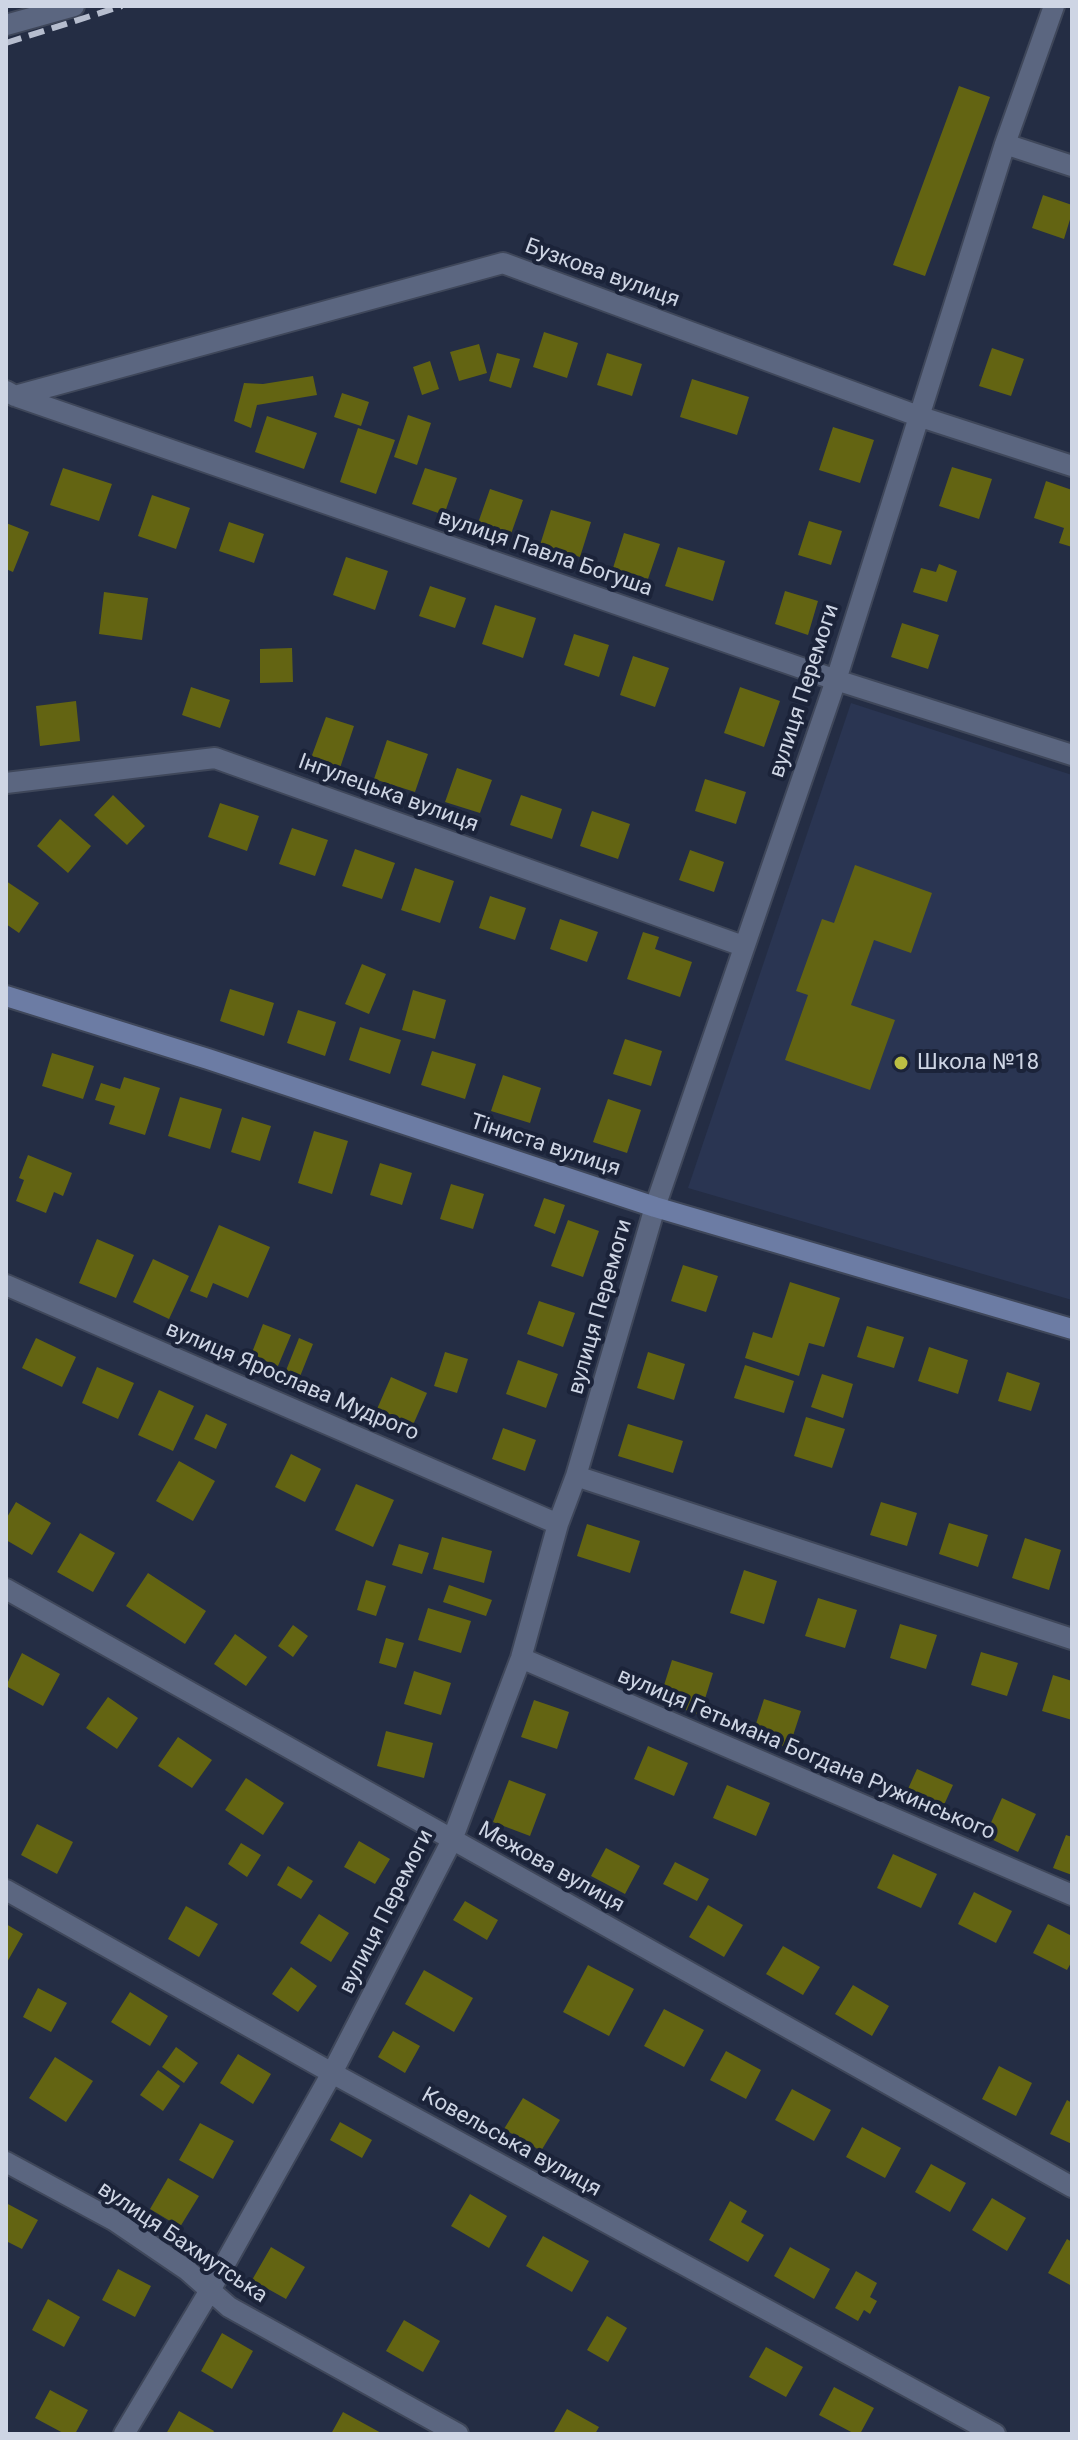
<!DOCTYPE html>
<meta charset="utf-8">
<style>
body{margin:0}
#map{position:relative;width:1078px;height:2440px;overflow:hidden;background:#242d44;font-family:Roboto,sans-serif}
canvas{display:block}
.frame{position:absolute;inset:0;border:8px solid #ced5e4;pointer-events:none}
</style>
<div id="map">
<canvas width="1078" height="2440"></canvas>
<div class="frame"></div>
</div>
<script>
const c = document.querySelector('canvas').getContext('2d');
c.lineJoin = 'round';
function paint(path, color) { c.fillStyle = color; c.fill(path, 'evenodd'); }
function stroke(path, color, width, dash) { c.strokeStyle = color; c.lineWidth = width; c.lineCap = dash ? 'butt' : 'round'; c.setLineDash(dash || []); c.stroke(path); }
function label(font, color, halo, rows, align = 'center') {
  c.font = font + ' Roboto,sans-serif'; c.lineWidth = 8; c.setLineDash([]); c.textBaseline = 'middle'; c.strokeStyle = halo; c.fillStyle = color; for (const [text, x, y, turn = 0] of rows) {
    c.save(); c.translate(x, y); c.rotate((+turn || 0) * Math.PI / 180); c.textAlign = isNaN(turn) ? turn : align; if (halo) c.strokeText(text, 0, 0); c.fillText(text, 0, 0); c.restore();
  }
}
paint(new Path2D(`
 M851,703L1072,775V1300L688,1188Z`), '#2a3552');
paint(new Path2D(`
 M959,86L990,97L925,276L893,265Z
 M1043,195L1072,205V213L1064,239L1032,228Z
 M544,332L578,343L567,378L533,367Z
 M479,344L487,373L459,381L450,352Z
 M992,348L1024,359L1011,396L979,386Z
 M497,353L520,359L511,388L489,381Z
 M607,353L642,364L632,396L597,385Z
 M430,361L439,389L422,395L413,367Z
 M313,376L317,395L257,405L251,428L234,421L244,383L263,384Z
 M692,379L749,397L737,435L680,417Z
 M342,393L369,402L361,426L334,417Z
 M408,415L431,423L417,465L394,457Z
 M267,416L317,433L304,469L255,452Z
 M833,427L874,440L860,483L819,470Z
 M358,428L395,440L376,494L340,482Z
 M952,467L992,479L979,519L939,506Z
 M63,468L112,484L99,521L50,505Z
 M425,468L457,478L444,515L412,504Z
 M1046,481L1072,490V547L1059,543L1064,528L1034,518Z
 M490,489L523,500L511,534L478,523Z
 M152,495L190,508L176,549L138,536Z
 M551,510L591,522L580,557L540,545Z
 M809,521L842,531L831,565L798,555Z
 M229,522L264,534L254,563L219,551Z
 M6,523L29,532L13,572L6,569Z
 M624,533L660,544L648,579L613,568Z
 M678,547L725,561L713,601L665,586Z
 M346,557L388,571L375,610L333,595Z
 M939,564L957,571L947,602L913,592L921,568L936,572Z
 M430,586L466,598L455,628L419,616Z
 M785,591L818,601L808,635L775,624Z
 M104,592L148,598L142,640L99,634Z
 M495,605L536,618L523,658L482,644Z
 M902,623L939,635L928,669L891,657Z
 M574,634L609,645L599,677L564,665Z
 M292,648L293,682L260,683V649Z
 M633,656L669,668L655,707L620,695Z
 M191,687L230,700L220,728L182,715Z
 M740,687L780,701L764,747L724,733Z
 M76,701L80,741L40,746L36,706Z
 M326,717L354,726L340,768L311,758Z
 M387,740L428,754L415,792L374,779Z
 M457,768L492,780L480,813L445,802Z
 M705,779L746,792L736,824L695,811Z
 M113,795L145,826L127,845L94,815Z
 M521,795L562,809L552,839L510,825Z
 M220,803L259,816L247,851L208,837Z
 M592,811L630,824L618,859L580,846Z
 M60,819L91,846L68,873L37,846Z
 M292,828L328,840L315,876L279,864Z
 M355,849L395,863L382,899L342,886Z
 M690,850L724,862L714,892L679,880Z
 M855,865L932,893L911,953L874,940L851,1005L895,1020L870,1090L785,1060L808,995L796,991L822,919L834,923Z
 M415,868L454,881L440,923L401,910Z
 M6,881L39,903L19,933L6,924Z
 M490,896L526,908L515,940L479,928Z
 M560,919L598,932L587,962L550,949Z
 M643,932L659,937L655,949L692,962L680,997L627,979Z
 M362,964L386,974L369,1014L345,1004Z
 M230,989L274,1003L264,1036L220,1021Z
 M413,990L446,1000L435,1039L402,1030Z
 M298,1010L336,1022L325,1056L287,1043Z
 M360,1027L401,1040L390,1074L349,1060Z
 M625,1039L662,1051L651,1086L613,1074Z
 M432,1051L476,1064L465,1099L421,1085Z
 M52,1053L94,1066L83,1099L42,1086Z
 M503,1075L541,1088L530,1123L491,1111Z
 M124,1077L160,1088L145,1135L109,1124L115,1106L95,1100L101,1083L120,1089Z
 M180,1097L222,1109L210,1149L168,1136Z
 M608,1099L641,1110L627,1153L593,1142Z
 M242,1117L271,1126L260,1161L231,1152Z
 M314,1131L348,1141L332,1194L298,1183Z
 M28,1155L72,1173L63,1196L54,1192L46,1213L16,1201L24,1180L19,1178Z
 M380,1163L412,1173L402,1205L370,1195Z
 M451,1184L484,1194L473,1229L440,1219Z
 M544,1198L565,1205L555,1234L534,1226Z
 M568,1220L599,1231L583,1277L551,1266Z
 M219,1225L270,1247L248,1298L213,1283L207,1298L190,1291Z
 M97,1239L134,1255L116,1298L79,1283Z
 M153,1259L189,1276L169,1319L133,1302Z
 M683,1265L718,1276L706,1312L671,1301Z
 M790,1282L840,1298L824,1347L809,1343L799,1376L745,1358L753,1332L772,1338Z
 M539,1301L575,1313L563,1347L527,1334Z
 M263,1324L291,1335L278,1366L251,1355Z
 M867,1326L904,1337L894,1368L857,1357Z
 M36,1338L76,1357L62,1387L22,1368Z
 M299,1338L313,1344L295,1389L281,1383Z
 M929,1347L968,1360L958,1394L918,1381Z
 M445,1352L468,1359L457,1393L434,1386Z
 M648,1352L685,1364L674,1400L637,1388Z
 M518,1360L558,1374L546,1408L506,1394Z
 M745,1365L794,1381L784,1413L734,1398Z
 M97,1367L134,1383L118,1419L82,1403Z
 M1007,1372L1040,1383L1031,1411L998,1401Z
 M822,1374L853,1384L843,1418L811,1407Z
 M391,1377L427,1393L413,1425L377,1409Z
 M159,1390L194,1406L173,1451L138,1435Z
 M206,1414L227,1424L216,1449L194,1439Z
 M806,1417L845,1429L832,1468L794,1456Z
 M628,1424L683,1441L673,1473L618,1456Z
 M503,1428L536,1440L525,1471L492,1459Z
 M291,1454L321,1469L305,1502L275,1487Z
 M179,1461L215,1481L193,1521L156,1501Z
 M356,1484L394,1500L373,1547L335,1530Z
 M16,1502L51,1523L32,1555L6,1540V1519Z
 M881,1502L917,1513L907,1546L870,1535Z
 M949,1523L988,1535L978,1567L939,1554Z
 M587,1524L640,1541L630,1573L577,1556Z
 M80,1533L115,1553L93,1592L57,1572Z
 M442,1537L492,1551L484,1583L433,1569Z
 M1025,1538L1061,1550L1049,1590L1012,1578Z
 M399,1544L429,1553L422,1574L392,1565Z
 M744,1570L777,1581L764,1624L730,1613Z
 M148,1573L206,1611L185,1644L126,1606Z
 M366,1580L386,1586L376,1616L357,1610Z
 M449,1585L492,1600L486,1616L443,1602Z
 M818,1598L857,1610L845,1648L805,1636Z
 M428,1608L471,1621L461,1653L418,1640Z
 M900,1624L937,1635L926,1669L890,1658Z
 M293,1625L308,1636L293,1657L278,1646Z
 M235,1634L267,1657L246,1686L214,1664Z
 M386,1638L404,1643L396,1668L379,1663Z
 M981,1652L1018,1663L1007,1696L971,1685Z
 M22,1653L60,1674L43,1706L6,1686Z
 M672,1660L713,1673L700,1715L659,1701Z
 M414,1671L451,1683L441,1715L404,1704Z
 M1053,1675L1072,1681V1720L1042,1711Z
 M108,1697L138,1718L117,1749L86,1728Z
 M764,1699L801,1711L789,1748L752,1736Z
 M534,1700L569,1712L557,1749L521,1737Z
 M386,1731L433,1743L424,1778L377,1766Z
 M178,1737L212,1760L192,1788L158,1766Z
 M648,1746L688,1763L674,1796L634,1779Z
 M917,1769L953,1785L939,1816L903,1800Z
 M246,1778L284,1803L263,1835L225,1810Z
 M509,1780L546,1794L530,1836L493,1822Z
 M727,1785L770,1803L756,1836L713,1818Z
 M1002,1798L1036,1814L1018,1852L985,1836Z
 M37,1824L73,1842L57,1874L21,1855Z
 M1066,1835L1072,1837V1875L1053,1868Z
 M359,1841L390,1859L375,1884L344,1867Z
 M241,1843L261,1855L247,1877L228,1864Z
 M606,1848L640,1866L625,1894L591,1876Z
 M893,1854L937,1874L921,1908L877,1888Z
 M675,1862L709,1879L697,1901L663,1884Z
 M288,1866L313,1881L301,1899L277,1885Z
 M974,1892L1012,1911L996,1943L958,1924Z
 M465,1901L498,1920L487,1940L453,1920Z
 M708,1905L743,1925L724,1957L689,1937Z
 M186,1906L218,1924L199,1957L168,1939Z
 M319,1914L349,1933L331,1962L300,1943Z
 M6,1924L23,1934L6,1964Z
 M1048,1924L1072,1936V1961L1067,1970L1033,1953Z
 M783,1946L820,1967L803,1995L766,1974Z
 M588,1965L634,1989L609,2036L563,2012Z
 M291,1967L317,1986L298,2012L272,1994Z
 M424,1970L473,1998L454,2032L405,2004Z
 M853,1985L889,2006L872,2036L835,2014Z
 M38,1988L67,2003L51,2032L23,2017Z
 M130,1992L168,2016L150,2046L111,2022Z
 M664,2009L704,2030L684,2067L644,2046Z
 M393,2031L420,2046L405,2073L378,2057Z
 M176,2047L198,2063L184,2083L162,2067Z
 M726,2051L761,2070L746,2099L710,2080Z
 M238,2054L271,2074L253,2104L220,2083Z
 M55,2057L93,2081L66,2122L29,2098Z
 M999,2066L1032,2083L1016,2116L982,2099Z
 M158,2070L180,2086L163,2111L140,2095Z
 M792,2089L831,2110L814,2141L775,2120Z
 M523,2098L560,2120L541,2151L504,2129Z
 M1067,2100L1072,2103V2144L1050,2134Z
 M340,2122L372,2140L362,2158L330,2140Z
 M200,2123L234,2141L213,2179L179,2160Z
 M862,2127L901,2148L885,2178L846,2157Z
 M931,2164L966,2183L950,2212L915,2192Z
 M168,2178L199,2196L180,2227L150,2209Z
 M470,2194L507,2216L489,2248L451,2226Z
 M992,2198L1026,2218L1007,2251L972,2230Z
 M730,2201L747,2211L741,2222L764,2235L748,2262L709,2240Z
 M6,2203L38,2220L22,2249L6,2241Z
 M543,2236L589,2261L572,2292L526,2266Z
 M1067,2239L1072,2242V2286L1048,2273Z
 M271,2247L305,2267L286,2299L252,2280Z
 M790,2247L830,2269L814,2299L774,2276Z
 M118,2269L151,2286L135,2317L102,2300Z
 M856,2271L877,2283L870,2297L877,2301L870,2314L864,2310L858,2321L835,2308Z
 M48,2299L80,2317L64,2347L32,2330Z
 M607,2316L627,2328L608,2362L587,2350Z
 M404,2320L440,2341L423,2372L386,2351Z
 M222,2333L253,2351L232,2389L201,2371Z
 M766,2347L803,2367L786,2397L749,2377Z
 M834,2387L874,2408L860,2434H855L819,2415Z
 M50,2390L88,2410L75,2434H65L35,2418Z
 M567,2409L599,2427L595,2434H553Z
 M179,2411L214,2431L212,2434H166Z
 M343,2412L383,2434H331Z`), '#636412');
const street = new Path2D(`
 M6,25L74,6
 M1005,144L1072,166
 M6,391L15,396L836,680L1072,755
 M15,396L503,263L918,416L1072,466
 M6,783L215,758L743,946
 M6,1285L558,1524
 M576,1476L1072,1639
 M6,1589L1072,2187
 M521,1658L1072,1895
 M6,1890L332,2073L995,2434
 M6,2162L115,2221L187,2270L229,2307L458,2434
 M124,2434L209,2292L332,2073L452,1840L521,1658L558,1524L576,1476L655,1207L836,680L1005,144L1054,6`);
const secondary = new Path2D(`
 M6,996L208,1059L655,1207L1072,1329`);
stroke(street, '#3f475a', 24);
stroke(secondary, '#3f475a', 24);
stroke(street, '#5b6680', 20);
stroke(secondary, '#6c7ca4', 20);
stroke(new Path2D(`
 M6,43L122,6`), '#b6bdce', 6, [16, 8]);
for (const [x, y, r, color] of [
 [901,1063,8,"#bcbf43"]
]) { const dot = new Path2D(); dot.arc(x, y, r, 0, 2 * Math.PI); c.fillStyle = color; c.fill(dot); stroke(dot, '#1b2339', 3); }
label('22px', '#ced5e4', '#1b2339', [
 ["Бузкова вулиця",602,274,20],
 ["вулиця Павла Богуша",545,554,19],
 ["вулиця Перемоги",805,691,-72],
 ["Інгулецька вулиця",388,794,20],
 ["Тіниста вулиця",545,1146,18],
 ["вулиця Перемоги",601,1307,-74],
 ["вулиця Ярослава Мудрого",292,1382,23],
 ["вулиця Гетьмана Богдана Ружинського",806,1755,23],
 ["Межова вулиця",551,1868,29],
 ["вулиця Перемоги",387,1912,-63],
 ["Ковельська вулиця",511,2143,29],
 ["вулиця Бахмутська",182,2243,34]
]);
label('22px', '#ced5e4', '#1b2339', [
 ["Школа №18",917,1063]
], 'left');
</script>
